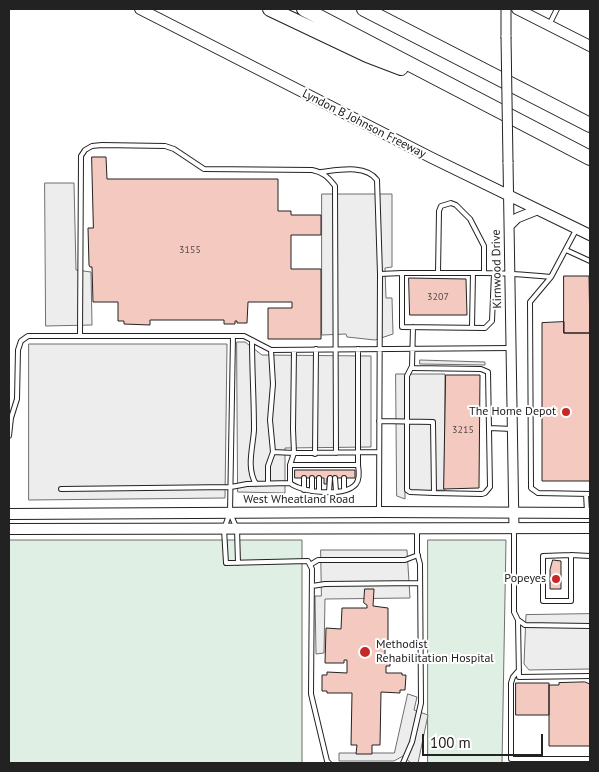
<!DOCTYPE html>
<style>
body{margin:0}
#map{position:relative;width:599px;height:772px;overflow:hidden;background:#fff;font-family:"PT Sans",sans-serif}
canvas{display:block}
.frame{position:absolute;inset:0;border:10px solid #222;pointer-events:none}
.scale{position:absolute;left:422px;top:734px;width:121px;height:22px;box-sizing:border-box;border:2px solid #222;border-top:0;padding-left:6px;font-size:15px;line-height:18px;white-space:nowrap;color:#222;-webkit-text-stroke:4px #fff;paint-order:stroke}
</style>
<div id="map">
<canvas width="599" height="772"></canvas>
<div class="frame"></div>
<div class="scale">100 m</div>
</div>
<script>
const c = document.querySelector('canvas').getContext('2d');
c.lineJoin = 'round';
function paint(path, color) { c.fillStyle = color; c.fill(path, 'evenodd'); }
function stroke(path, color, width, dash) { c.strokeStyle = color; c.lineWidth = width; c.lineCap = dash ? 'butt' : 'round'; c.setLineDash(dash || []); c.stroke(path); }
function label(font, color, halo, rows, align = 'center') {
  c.font = font + ' "PT Sans",sans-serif'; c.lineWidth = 4; c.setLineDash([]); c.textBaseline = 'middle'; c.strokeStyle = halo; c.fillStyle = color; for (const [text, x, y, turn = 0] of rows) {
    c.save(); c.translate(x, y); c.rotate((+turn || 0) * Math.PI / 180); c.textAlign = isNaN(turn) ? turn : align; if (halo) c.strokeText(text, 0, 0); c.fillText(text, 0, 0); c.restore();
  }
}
const green = new Path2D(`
 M9,540H302V763H9Z
 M428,540H506L502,763H428Z`);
paint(green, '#e0efe3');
stroke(green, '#6f6f6f', 1);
const parking = new Path2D(`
 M45,183H74L76,270L91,272L92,325L46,326Z
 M322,194H392V267L385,268L386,298H392L393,334L375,340L347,337L346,334L322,335Z
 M237,342H245L262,355L371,356V447L285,448V493L238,492Z
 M29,344H227L225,498L29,500Z
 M420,360L485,362V365L420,364Z
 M396,374H445V490L405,491V499L397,496Z
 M321,550H407L410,598L325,599L324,653L316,654L315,596H321Z
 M590,614V669L529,670L524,664L526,615Z
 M408,694L417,697L414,710L428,715L418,763H411L403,756L394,761H339V753H394Z`);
paint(parking, '#ededed');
stroke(parking, '#6f6f6f', 1);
const building = new Path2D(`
 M92,157H106L107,179H278V211H291V215H321V235H291V269H321V339H268V308H292V302H248L247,323H237V321H235V324H224V320H150V325L124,324V321H118V302H93L92,267H90L89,265L88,228H93Z
 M564,276H589L590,333H564Z
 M409,278L466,279L467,315H410Z
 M564,322V333H590V481H542V323Z
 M446,375H480L479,488L444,489Z
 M295,470H355V478H327V484H324V478H295Z
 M553,560L561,561V589H550V570Z
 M365,589H374L373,606L388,608V644H385V659H390V666H386V673H402V675H406L405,690H400V693L381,692L380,745H372V754H356L357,745H351L352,693H327V691H322V675H327V672L347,673V660H344V663H325L326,628L341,629L342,608H367V605L364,603Z
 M585,682L590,684V746H549V685H559V683Z
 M516,683H549V715H516Z`);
paint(building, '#f3c9c0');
stroke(building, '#222', 1);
const service = new Path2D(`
 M549,25L557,9
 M321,172C338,170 366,164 377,180L380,274
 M566,250L590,261
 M438,273L439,211L441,206L451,203L456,205L470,219L484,246V273
 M494,273L492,321L485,328L402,327V273H484C507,273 529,275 551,277L576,230
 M551,277L530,302L531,488L538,493L590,494
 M413,327L412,366L407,376V490L410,492L434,493
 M472,327L473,273
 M80,336L81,156L85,150L92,146L102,145L165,146L174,149L204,169L312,170C323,172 328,177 335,186L336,453
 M233,336L230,513L237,529L238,563
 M252,340C252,370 254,400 254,430C253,447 246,468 256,484
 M379,421L433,422L434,493L482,494L485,493L490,487L488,372L481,369L413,368L412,366
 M490,428L512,429
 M9,436L11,418L17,399L18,350L21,341L28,336H244L271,350L511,348
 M273,452L294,453L293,429L294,350
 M315,454L316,349
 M290,465H358V349
 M335,478L336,491
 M344,478V490
 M268,483V466L273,452L270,420L273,384L271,350
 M290,483C302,493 345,497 356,484C360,479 359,471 358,465
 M61,489L231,487L247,484L290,483V465L294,453L379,452
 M304,490V478
 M312,491V478
 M319,491V478
 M329,492L330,478
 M586,494L587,512
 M379,512L380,274L402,273
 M229,515L224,529L226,563L308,561L312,569L311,694L327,761L329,763
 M514,530V612L518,620L525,625L590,626
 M571,555V601H543V556Z
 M571,555L590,556
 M310,565L318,560H405L418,555
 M312,586L325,584L420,583
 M518,620L519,677L590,676
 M519,670L513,677L511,683V759H590
 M403,763L412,742L421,703L420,564L417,553V529`);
const tertiary = new Path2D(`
 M506,9V37
 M508,162L514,529
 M509,226L517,218L537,210`);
const secondary = new Path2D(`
 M140,9L432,158L590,235
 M517,9L590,46
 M9,514L379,512L590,513
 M9,529L590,528`);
const motorway = new Path2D(`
 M270,9L367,55L401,68
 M304,9L590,158
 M364,9L590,125`);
stroke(service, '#222', 6);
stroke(tertiary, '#222', 11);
stroke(secondary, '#222', 12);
stroke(motorway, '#222', 16);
stroke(service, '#fff', 4);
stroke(tertiary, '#fff', 9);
stroke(secondary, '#fff', 10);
stroke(motorway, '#fff', 14);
const tertiaryBridge = new Path2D(`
 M506,37L508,162`);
stroke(tertiaryBridge, '#222', 11, []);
stroke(tertiaryBridge, '#fff', 9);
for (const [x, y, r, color] of [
 [566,412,5,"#c62828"],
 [556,579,5,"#c62828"],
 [365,652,6,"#c62828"]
]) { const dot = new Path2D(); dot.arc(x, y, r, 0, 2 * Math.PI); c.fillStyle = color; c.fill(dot); stroke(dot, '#fff', 2); }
label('10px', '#564c4a', null, [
 ["3155",190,250],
 ["3207",438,297],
 ["3215",463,430]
]);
label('12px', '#222', '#fff', [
 ["Lyndon B Johnson Freeway",364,124,27],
 ["Kirnwood Drive",497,269,-91],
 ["West Wheatland Road",299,500]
]);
label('12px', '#222', '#fff', [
 ["The Home Depot",556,412],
 ["Popeyes",546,579],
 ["Methodist",376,645,"left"],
 ["Rehabilitation Hospital",376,659,"left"]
], 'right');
</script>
